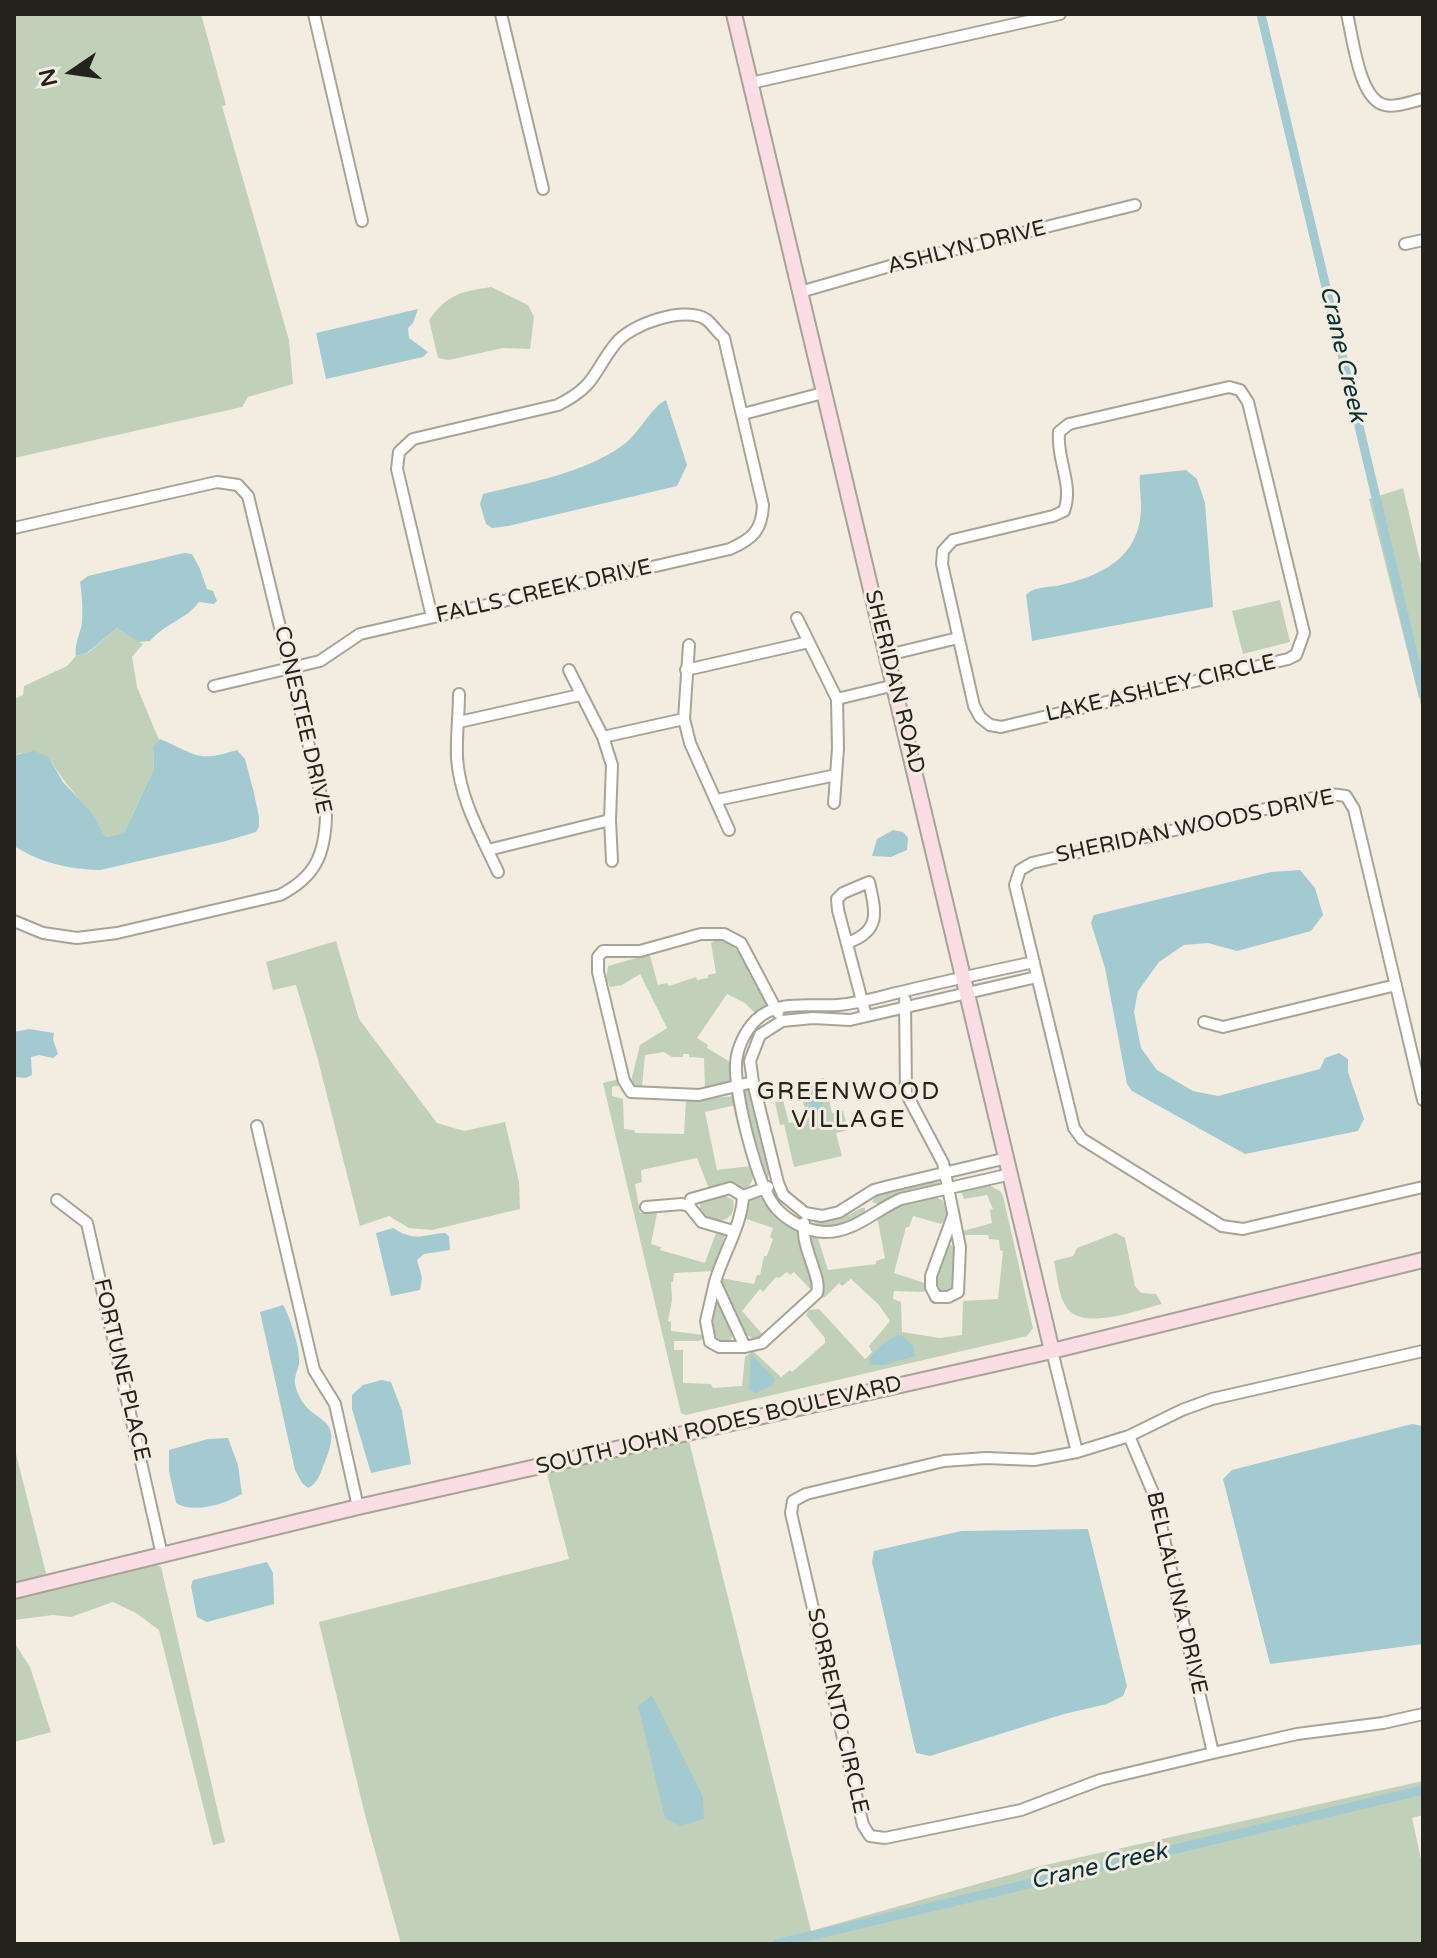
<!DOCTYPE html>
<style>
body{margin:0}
#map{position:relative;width:1437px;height:1958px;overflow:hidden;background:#f2ede0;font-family:"Varela Round",sans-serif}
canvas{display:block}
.frame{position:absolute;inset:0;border:16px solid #24221d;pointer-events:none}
.north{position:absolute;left:32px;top:32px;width:80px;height:80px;-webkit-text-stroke:6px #f2ede0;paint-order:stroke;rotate:257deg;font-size:22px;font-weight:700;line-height:32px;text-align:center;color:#24221d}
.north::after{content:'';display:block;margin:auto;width:28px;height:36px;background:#24221d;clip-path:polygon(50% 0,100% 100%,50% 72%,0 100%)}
</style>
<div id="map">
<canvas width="1437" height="1958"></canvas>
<div class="frame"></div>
<div class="north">N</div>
</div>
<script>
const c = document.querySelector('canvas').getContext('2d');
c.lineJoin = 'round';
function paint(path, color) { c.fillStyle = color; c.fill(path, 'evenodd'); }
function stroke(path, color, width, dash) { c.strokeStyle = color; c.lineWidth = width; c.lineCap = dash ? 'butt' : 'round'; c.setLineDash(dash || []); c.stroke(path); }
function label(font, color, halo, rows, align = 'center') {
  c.font = font + ' "Varela Round",sans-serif'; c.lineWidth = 6; c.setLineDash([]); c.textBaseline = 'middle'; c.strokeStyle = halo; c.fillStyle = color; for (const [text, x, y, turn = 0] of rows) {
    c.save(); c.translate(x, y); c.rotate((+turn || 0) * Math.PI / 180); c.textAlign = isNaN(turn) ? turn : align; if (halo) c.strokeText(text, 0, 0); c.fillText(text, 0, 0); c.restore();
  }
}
paint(new Path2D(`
 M14,14H201L226,105L222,106L289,340L293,384L248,397L242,407L14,458Z
 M491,287L528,305L534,317L530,349L503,348L449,360L438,358L429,320C448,294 460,292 491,287Z
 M1403,488L1423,573L1421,705L1369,499Z
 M1280,600L1290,642L1243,654L1232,611Z
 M117,628L143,644L132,657L137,687L159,740L153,746L154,769L124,833L106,837C89,808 66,787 49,758L21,753L14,755V699L23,695L24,686L67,666L76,656L88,653Z
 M717,939C741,941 762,985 769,1007L756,1014L745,1003L727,994L697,1038L708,1045L707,1048L732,1063L730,1081L705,1088L704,1058L689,1057V1054H683V1057H672L664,1052L645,1055L642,1087L630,1085L640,1045L667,1028L640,974L622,985L610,987L606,978L608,966L647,955L650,956L658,985L667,983L669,986L696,977L697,980L708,978V975L716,973L711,943Z
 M336,941L359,1019L437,1123L464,1131L505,1122L519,1182L520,1209L432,1230L409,1228L389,1216L360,1226L317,1056L296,985L273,990L266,962Z
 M824,1078L832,1113L843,1111L848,1130L836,1133L842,1156L794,1167L784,1124L780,1125L775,1102L783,1100L789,1123L809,1118L802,1100L806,1099L802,1083Z
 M619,1079L621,1085L612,1087V1096L623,1099L624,1129L634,1130L635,1133L684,1134L686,1100L735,1096L736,1105L705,1112L717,1170L751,1166C760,1198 729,1190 709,1189L697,1158L641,1170L642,1182L635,1184L640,1213H657L651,1244L661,1247L660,1250L705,1263L717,1230L725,1235L714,1271L674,1273L673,1282H671L672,1300L668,1321L671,1322V1331L704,1335V1338L699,1341H674V1350H683V1383L711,1384L713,1388L742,1386L745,1357L753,1351L781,1377L790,1370L792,1372L825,1343V1338L806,1315L809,1310L819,1309L865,1359L872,1352L869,1346L890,1321L879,1305L851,1279L842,1286L839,1283L825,1297L820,1298L809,1237L812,1234L817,1235L828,1270L876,1264V1261L885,1258L877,1217C894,1207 923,1190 942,1200C947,1208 949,1218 941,1224L913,1216L909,1227H906L894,1273L927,1284L928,1288L924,1292L894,1291L893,1299L901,1302L902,1332L940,1338L962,1335L963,1301L998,1299L1003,1251L1000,1250L999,1240L989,1239L988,1235H962L963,1231L992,1223L990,1210L993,1209L987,1195L964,1199L962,1193L956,1192L987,1184L1000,1191L1003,1196L1033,1328L1027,1336L686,1415L681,1413L603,1083Z
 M746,1086L751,1089L770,1172L767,1179L762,1177L742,1093Z
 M936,1179L939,1182L938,1187L878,1204L872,1202L877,1193Z
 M724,1195L733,1200C737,1219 723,1222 707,1222L700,1213V1202Z
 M759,1195L774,1215L797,1231L801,1252L814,1290L812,1291L794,1272L790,1275L787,1272L779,1278L776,1277L763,1292L760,1289L742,1311L763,1335L756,1340L743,1333L720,1288V1278L754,1284L757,1275H760L764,1256H767L773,1239L770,1237L773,1228L741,1217L744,1199Z
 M861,1208H865V1214C850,1224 831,1231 814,1223L817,1219L849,1215Z
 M1116,1233L1125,1238L1135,1286L1141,1293L1156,1294L1162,1304C1137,1310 1080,1333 1065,1305C1058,1293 1057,1274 1054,1261L1073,1256L1077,1248Z
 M951,1245L957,1248L955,1286L945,1292L938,1289L936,1282L945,1248Z
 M715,1303L721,1305L733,1331L731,1340L721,1343L716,1340C708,1328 711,1317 715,1303Z
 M688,1437L811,1931L1041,1866L1423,1781V1815L1412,1818L1423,1868V1944H401L365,1815L319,1622L569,1559L546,1470Z
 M14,1446L47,1577L14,1586Z
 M151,1562L161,1567L225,1842L213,1845L159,1630L136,1613L113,1602L71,1617L53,1615L14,1620V1596Z
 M16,1645L30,1667L51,1732L14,1742Z`), '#c1d0b9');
paint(new Path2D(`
 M418,309L413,323L408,328L409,338L428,352L423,357L326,379L316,333Z
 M666,400L687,465L677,486L508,526L492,528L486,524L480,504L483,494C530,482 583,474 623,445C639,434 651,407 666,400Z
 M1186,470L1197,479L1205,503L1213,607L1032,641L1026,595C1034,586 1049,588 1061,585C1104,575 1141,556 1141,506C1141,496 1139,485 1140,475Z
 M184,553L192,554L200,569L207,589L213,591L217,601L214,604L199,602C187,619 164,624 150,641L138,642L117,628L87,653L76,656C74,645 80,634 82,623C83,609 82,595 80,582L88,576Z
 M160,739C196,754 196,763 237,750L245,759L254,793L259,817V827L256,832L226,841L100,870C68,869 41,863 14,846V755L35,751L49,758L63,782L90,811L106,837L124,833L154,769L153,746Z
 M893,830L903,832L908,838L907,850L891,857L872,856L877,839Z
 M1300,870L1315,888L1323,915L1311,931L1237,951L1208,943L1184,945L1159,962L1138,991L1134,1012L1141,1048L1157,1070L1193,1091L1218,1096L1320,1069L1325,1058L1339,1053L1348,1059V1072L1364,1119L1358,1131L1245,1154L1132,1091L1127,1084L1105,968L1091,923L1094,915L1271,872Z
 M29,1029L54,1033L53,1039L58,1054L53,1058L39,1055L31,1057L32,1075L26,1078L14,1077V1032Z
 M817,1085L822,1091L824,1102L818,1110H813L808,1102L810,1088Z
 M393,1228C418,1243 421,1234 445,1233L449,1236L450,1250L424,1254L417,1260L422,1278L420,1290L391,1296L376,1233Z
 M283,1305C290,1316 301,1351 299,1364C297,1373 293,1378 296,1388C308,1428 348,1410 324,1464C320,1474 318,1483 308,1488L302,1483L295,1470L260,1312Z
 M901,1335L913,1345L915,1356L884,1365H870L869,1359C877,1349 888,1337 901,1335Z
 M751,1354L775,1379L773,1385L756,1393L749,1389Z
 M382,1380L391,1382L402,1411L411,1464L371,1473L352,1409V1395L363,1385Z
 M1412,1424L1423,1426V1644L1270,1664L1223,1479L1232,1470Z
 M228,1438L238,1465L242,1494C225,1504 194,1514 176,1503L169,1471V1450L208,1439Z
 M1088,1529L1127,1686L1123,1696L1107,1704L1064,1714L930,1756L916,1753L872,1562L874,1551L961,1531Z
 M267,1562L273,1573L274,1604L207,1622L197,1617L191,1586L193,1580Z
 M652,1695L703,1797L704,1819L681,1826L665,1818L638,1706Z`), '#a3cad0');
stroke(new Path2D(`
 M1261,14L1423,695
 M776,1944L1423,1790`), '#a3cad0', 9);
const street = new Path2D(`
 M314,14L362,221
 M501,14L543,189
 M1347,14C1353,38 1359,100 1385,105C1396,108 1412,101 1423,99
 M751,83L1060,14
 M1405,244L1423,240
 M800,292L904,262L1135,205
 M1229,387L1240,390L1248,402L1304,633L1296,655L1288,659L1001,727L990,725L980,717L974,706L942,564L943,551L953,540L1053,516L1064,511C1074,485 1056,459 1059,432L1069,424Z
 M743,414L823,393
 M14,528L217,482L238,485L248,496L326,816C325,855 315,877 280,895L117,933L77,938L43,933L14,921
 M797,618L837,699L838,748L834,803
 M689,645L684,719L690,743L729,830
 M888,655L958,638
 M569,670L603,737L612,765L610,820L612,861
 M686,670L809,642
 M214,686L320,661L360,634L730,549C752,539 762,531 763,505L724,338C718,333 713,325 707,320C686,305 631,324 616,343C592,373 597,385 558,405L413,439L399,452L397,469L432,617
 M459,694C459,715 456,738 457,758C460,800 481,835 498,872
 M837,699L895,685
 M459,722L580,695
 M603,737L684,719
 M717,800L836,775
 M488,850L610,820
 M847,943C881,931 876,913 869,882L843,893L837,899L838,910L866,1016
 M905,1000L906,1093L943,1163L960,1247L958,1292L948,1297H936L931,1287V1276L953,1216
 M1204,1022L1223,1027L1396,985
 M753,1082L699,1095L631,1092L624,1081L598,972V957L603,951H640L701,934H724L741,943L778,1013
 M1423,1100L1354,809L1346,796L1330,794L1032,863L1020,870L1015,885L1074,1128L1082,1139L1222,1226L1243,1229L1423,1187
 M257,1126L314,1370L335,1404L358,1507
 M1007,1158L889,1186L874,1190L839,1212L822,1216L805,1213L783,1195L778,1183L753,1082L750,1061L760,1035L782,1021L813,1018L850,1020L1037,977
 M1011,1174L901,1199C875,1210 854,1233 824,1232C806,1231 788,1221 776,1208C757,1186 734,1093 736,1063C737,1048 745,1031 756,1020C777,999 812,1007 838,1005C862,1003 886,995 909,990C951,980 992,971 1034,962
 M768,1187L743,1196C742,1225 723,1254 715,1282L745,1347L762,1343L817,1293C822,1277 801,1249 804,1223
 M57,1200L87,1223L162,1555
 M646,1207L682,1204L689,1206
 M733,1231L702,1222L689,1206L691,1199L730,1188L743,1196
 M715,1282L706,1321L710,1342L719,1347H745
 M1052,1351L1077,1452
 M1423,1351L1212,1399L1182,1410L1129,1436L1077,1452L1034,1460L986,1458L944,1461L806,1494L793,1501L791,1513L863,1825L870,1836L885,1838L1021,1810L1100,1780L1213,1753L1297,1734L1383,1723L1423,1714
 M1129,1436L1154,1495L1213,1753`);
const secondary = new Path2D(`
 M734,14L1052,1351
 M14,1591L358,1507L1052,1351L1423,1260`);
stroke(street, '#a7a396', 14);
stroke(secondary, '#a7a396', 18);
stroke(street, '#fff', 10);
stroke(secondary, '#fbdde6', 14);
label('22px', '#24221d', '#f2ede0', [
 ["ASHLYN DRIVE",967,248,-14],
 ["FALLS CREEK DRIVE",544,592,-13],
 ["SHERIDAN ROAD",894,682,76],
 ["LAKE ASHLEY CIRCLE",1161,689,-13],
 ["CONESTEE DRIVE",302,720,77],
 ["SHERIDAN WOODS DRIVE",1195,827,-12],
 ["FORTUNE PLACE",121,1370,77],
 ["SOUTH JOHN RODES BOULEVARD",719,1426,-13],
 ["BELLALUNA DRIVE",1176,1593,77],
 ["SORRENTO CIRCLE",837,1711,77]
]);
label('italic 24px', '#073035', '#f2ede0', [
 ["Crane Creek",1342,354,77],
 ["Crane Creek",1099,1867,-13]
]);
c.letterSpacing = '2px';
label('24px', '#24221d', '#f2ede0', [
 ["GREENWOOD",849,1093],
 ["VILLAGE",849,1121]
]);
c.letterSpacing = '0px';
</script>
